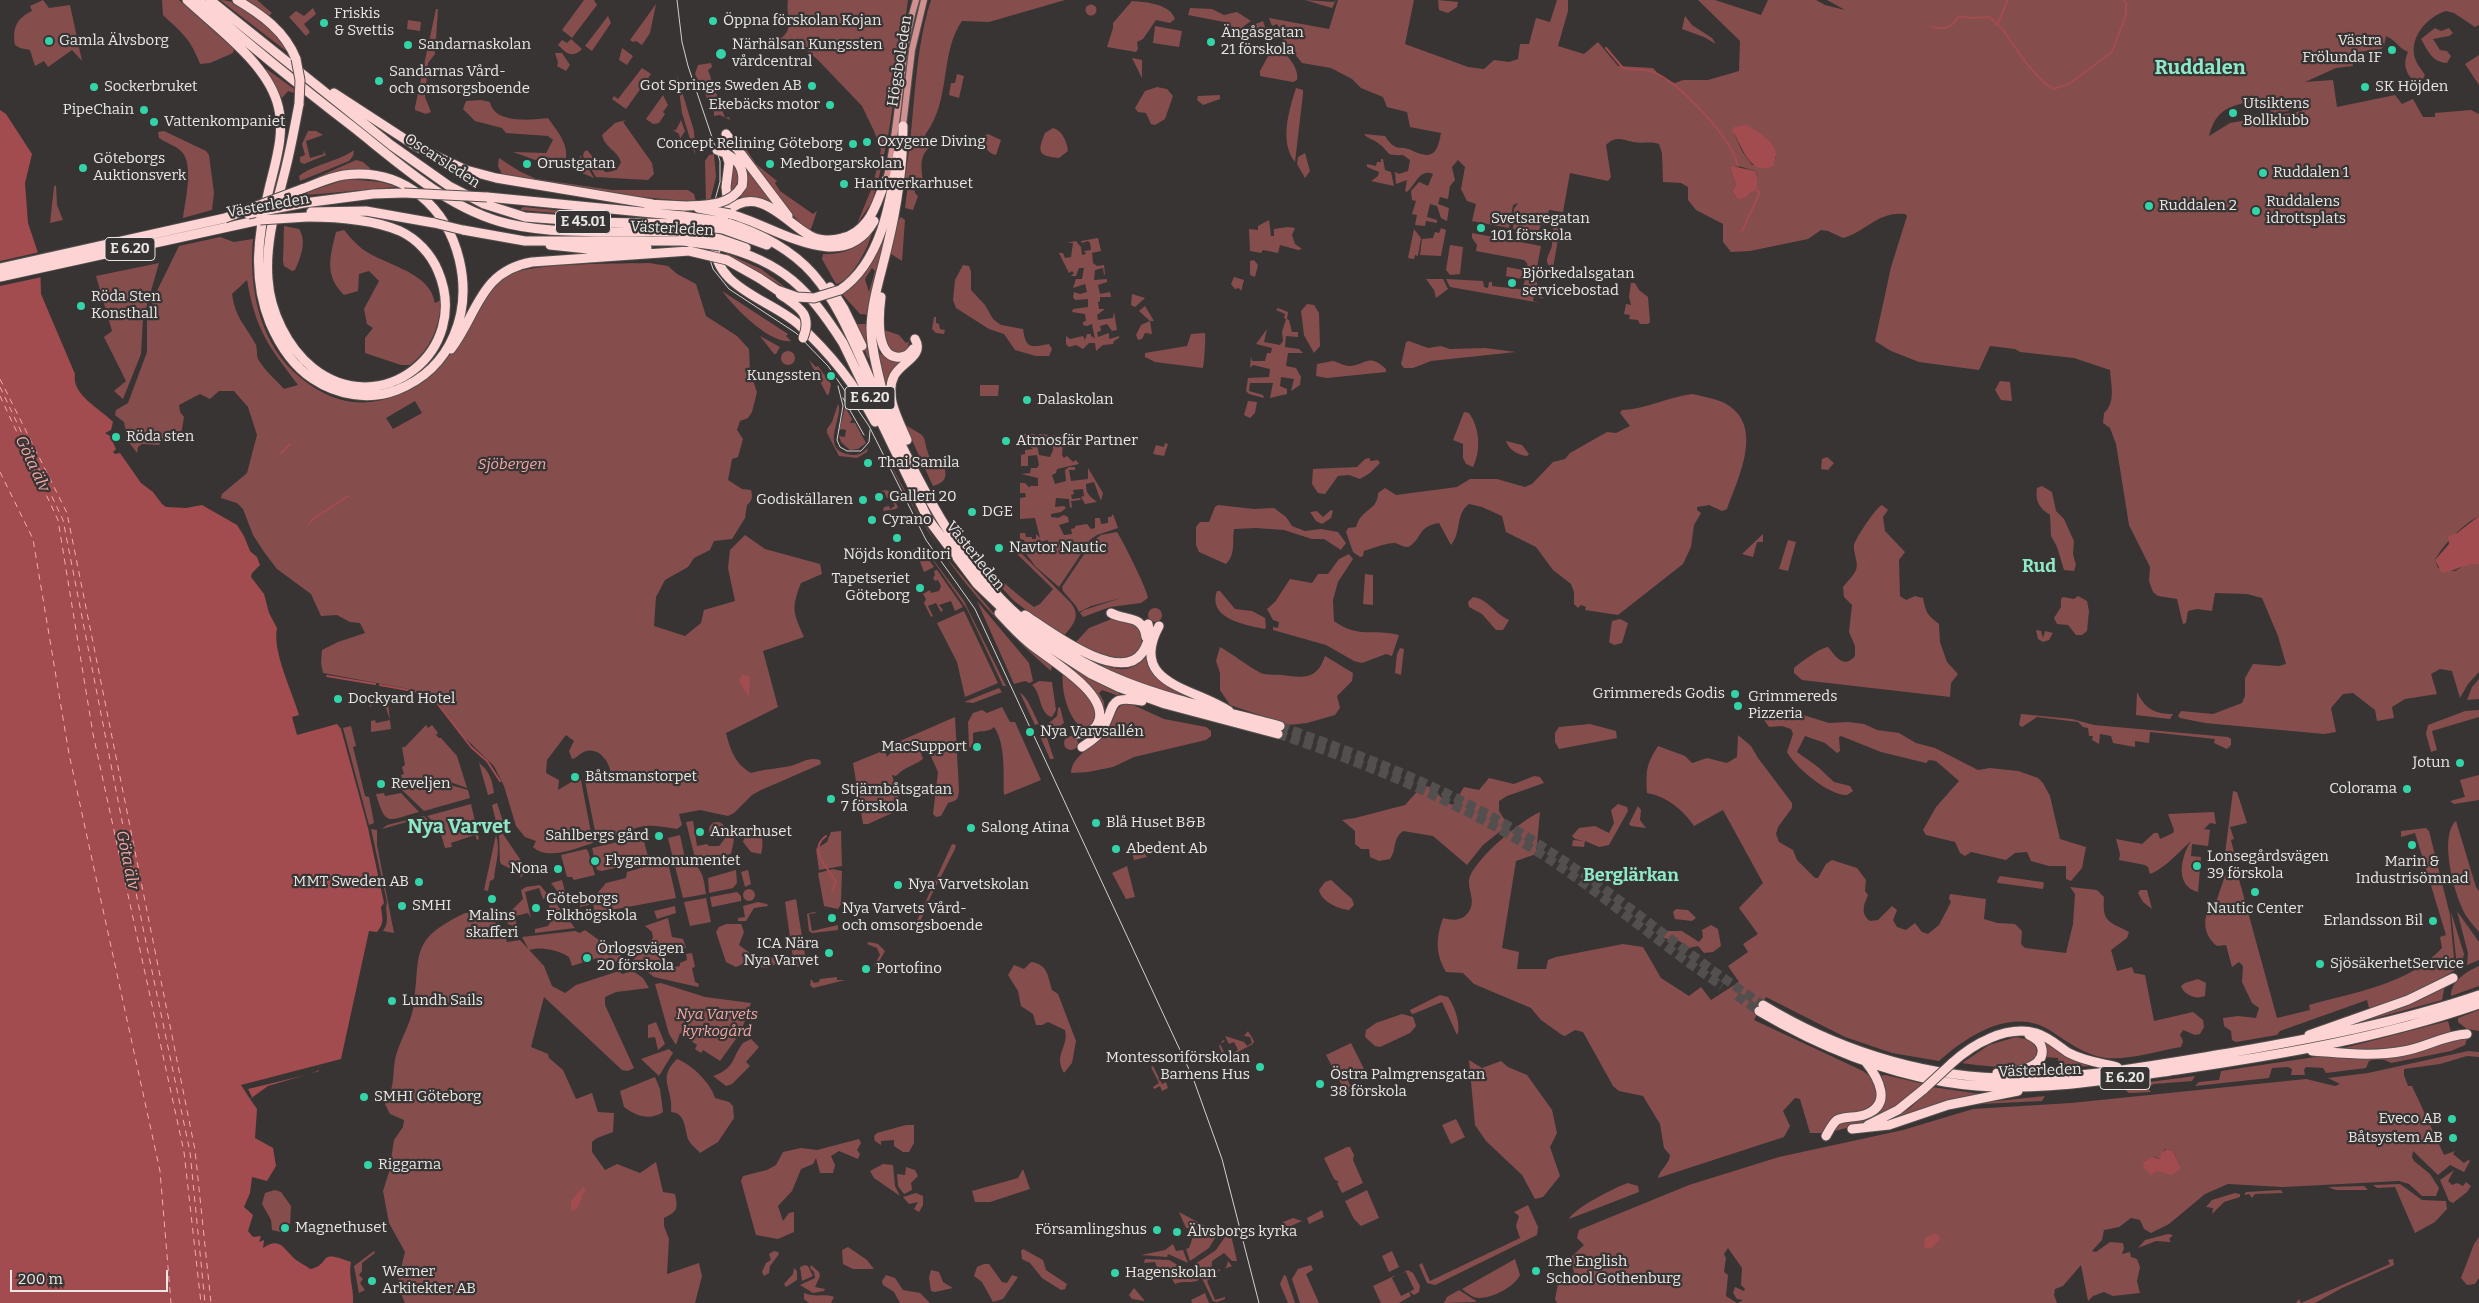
<!DOCTYPE html>
<meta charset="utf-8">
<style>
body{margin:0}
#map{position:relative;width:2479px;height:1303px;overflow:hidden;background:#383434;font-family:Bitter,serif}
canvas{display:block}
.scale{position:absolute;left:10px;top:1270px;width:158px;height:22px;box-sizing:border-box;border:2px solid #e9e6e6;border-top:0;padding-left:6px;font-size:15px;line-height:18px;white-space:nowrap;color:#e9e6e6;-webkit-text-stroke:4px #383434;paint-order:stroke}
</style>
<div id="map">
<canvas width="2479" height="1303"></canvas>
<div class="scale">200 m</div>
</div>
<script>
const c = document.querySelector('canvas').getContext('2d');
c.lineJoin = 'round';
function paint(path, color) { c.fillStyle = color; c.fill(path, 'evenodd'); }
function stroke(path, color, width, dash) { c.strokeStyle = color; c.lineWidth = width; c.lineCap = dash ? 'butt' : 'round'; c.setLineDash(dash || []); c.stroke(path); }
function label(font, color, halo, rows, align = 'center') {
  c.font = font + ' Bitter,serif'; c.lineWidth = 4.5; c.setLineDash([]); c.textBaseline = 'middle'; c.strokeStyle = halo; c.fillStyle = color; for (const [text, x, y, turn = 0] of rows) {
    c.save(); c.translate(x, y); c.rotate((+turn || 0) * Math.PI / 180); c.textAlign = isNaN(turn) ? turn : align; if (halo) c.strokeText(text, 0, 0); c.fillText(text, 0, 0); c.restore();
  }
}
paint(new Path2D(`
 M43,0L49,8L70,5L82,61L72,50L48,67L44,61L35,66L30,50L20,48L15,45C12,28 17,18 32,11L30,6Z
 M162,0H179L234,49L233,53L210,63L200,64C190,38 183,34 163,15Z
 M220,0C241,0 267,21 280,37C284,42 287,49 290,54Z
 M244,0H257L272,13L269,16Z
 M584,0H594L597,5L572,38L562,30Z
 M788,0H908L889,131L880,173L872,202L857,224L873,185L881,150L874,131L862,106L818,60L805,49L776,41C797,31 785,17 788,0Z
 M931,0H1065L989,22L962,21C939,54 952,99 925,135L930,147C918,157 922,169 923,183H914L915,193L918,196L913,210L905,208L908,183L904,182C916,122 912,59 931,0Z
 M1305,0L1334,2L1336,0L1332,8Z
 M1338,0H1414L1405,44L1468,67L1484,69L1494,60L1509,62L1518,59L1520,44H1529L1536,18L1550,22L1557,0H1568V11L1558,46L1584,54L1598,42L1618,66L1653,68L1663,79L1675,83L1683,80H1708L1739,71L1740,41L1698,0H1715L1761,15L1768,0H1816L1825,5L1845,10L1827,0H2479V25L2475,27L2454,13L2446,11C2426,17 2407,40 2416,61C2418,66 2422,70 2425,75L2422,80L2412,79C2405,72 2403,62 2408,52C2398,48 2396,40 2386,36L2384,46L2381,49L2350,53L2353,66L2336,68L2305,82L2333,80L2337,107L2395,95L2402,104L2413,99L2423,117H2435V113L2471,110L2479,114V516C2463,524 2443,545 2435,560L2438,568L2455,571L2468,563L2479,564V672L2468,684L2460,698L2452,671L2440,669L2431,674L2437,694L2405,699L2392,707L2394,718L2377,721L2375,710L2353,693L2343,694L2331,708L2336,732L2324,734L2205,723L2180,718L2178,716L2181,711L2213,714L2242,703L2245,696V678L2253,664L2279,666L2286,664L2278,636L2262,598L2247,594L2215,593L2212,611L2197,609L2188,611L2186,623L2183,624L2177,599L2158,596L2153,592L2149,581L2150,567L2129,525L2116,444L2110,428L2103,423L2104,413C2116,403 2111,385 2110,370L2074,358L2020,352L2015,349L1990,346L1979,370L1919,362L1891,351L1875,341L1891,267L1907,216L1905,214C1878,211 1867,231 1843,238L1828,231L1821,230L1808,239L1750,251L1731,252L1723,242V224L1696,210L1688,200V187L1681,183L1663,182L1662,153L1659,144C1650,141 1642,144 1633,142C1622,139 1615,136 1606,145L1611,177L1608,181L1570,173L1563,212L1549,210L1546,225L1541,224L1538,233L1513,229L1514,209L1518,203L1513,205L1509,228L1472,221L1476,204L1467,201L1461,189L1465,167L1458,160L1452,167L1455,180L1450,186L1448,199L1440,197L1438,204L1449,208L1447,221L1441,218L1437,206L1430,204L1427,217L1437,220V223L1426,221L1425,226L1415,225L1417,215L1412,214L1416,201L1412,200L1411,191L1419,182L1428,186L1433,174C1420,168 1416,184 1407,192L1405,191L1407,180L1396,184L1395,172L1399,174L1408,171L1410,160L1403,155C1383,156 1391,152 1378,143C1373,139 1368,139 1364,134L1385,136C1396,153 1400,145 1411,150C1432,160 1437,155 1441,133L1410,127L1407,112L1387,107L1383,97L1361,88L1352,79L1331,68L1302,63L1277,32L1281,30L1277,24L1272,26L1269,18L1329,29ZM2254,101L2267,103L2289,102L2291,108H2301L2302,111L2230,123L2209,136C2216,109 2229,106 2254,101ZM1753,129L1767,140L1776,157L1773,163L1752,165L1742,151L1734,133ZM1738,166L1755,171L1758,179L1752,193L1737,199L1732,191L1736,185L1730,168Z
 M1438,0L1458,2L1457,7L1448,13L1439,10Z
 M1132,1C1147,2 1170,4 1175,19L1170,23L1156,20L1143,39L1137,42L1138,49L1136,52L1107,47L1113,28V23Z
 M656,4L650,33L642,45L636,41L633,42L630,40Z
 M1085.5 10a5.5 5.5 0 1 1 11 0a5.5 5.5 0 1 1-11 0Z
 M313,8L316,14L304,24L310,32L306,36L289,17L296,11L304,16Z
 M1190,8L1212,9L1224,15L1237,12L1251,21L1244,26L1241,32L1239,31L1224,22L1188,15Z
 M436,9H438L435,54L428,63L425,97L431,112L426,114L415,110V107Z
 M608,16L611,23L592,51L585,46Z
 M1685,16L1692,25L1712,38L1716,44L1704,37L1682,29Z
 M408,20L421,22L420,31L407,29Z
 M1263,21L1269,39L1245,34L1248,27Z
 M1155,26L1182,31L1179,47L1153,43Z
 M2435,28L2441,31L2449,28L2453,33L2449,36L2433,39L2440,50L2447,51L2451,56L2447,63C2432,62 2428,51 2421,39Z
 M571,39L582,49C572,59 566,53 558,45L562,40L567,43Z
 M1273,47C1285,49 1300,69 1297,80L1293,82L1260,76V71Z
 M622,48L633,56L627,65L619,60Z
 M555,53H562L570,65L566,71L557,66L558,62Z
 M2479,55V85L2465,64Z
 M1132,58L1142,60V78Z
 M711,63L712,67L708,70L725,118L729,117L730,120L720,115L714,116V112L695,74L698,65Z
 M265,68L297,91V94L288,91L282,98Z
 M642,68L651,74L626,109L612,99L614,96L618,99Z
 M957,74L964,76L959,98L949,95L951,83H955Z
 M677,75L694,131L695,155L682,113Z
 M1157,87L1167,89L1173,96L1165,119L1155,125L1151,124L1146,113L1138,112L1135,108L1145,91Z
 M1296,88L1303,90V94L1295,162C1279,142 1289,110 1296,88Z
 M663,95L668,105L663,112L665,114L659,123L653,124L646,119Z
 M1220,95V99L1203,105L1197,100L1198,96Z
 M481,100L490,102C494,124 532,120 548,118C558,132 573,149 563,166L555,167L513,152L546,153L553,140L548,136L506,133L502,128L475,121L463,109L466,101Z
 M2288,104L2289,111L2271,113L2270,106Z
 M626,120L623,122L652,163L654,174L648,180L596,177L583,156L584,152L587,150L605,172C613,172 618,170 621,162C617,150 605,148 602,135L615,123Z
 M681,120L685,131L680,139L679,134L673,130H676Z
 M1053,128C1062,130 1067,142 1068,151L1059,158C1038,156 1037,152 1045,133Z
 M164,131L206,151L209,155L214,193L212,210L183,218C185,202 194,165 182,152C177,146 166,143 159,138L158,132Z
 M308,131H316L323,135L306,141L310,158L324,154L323,150L326,155L304,164L300,162V157L305,155L302,144Z
 M736,134L756,164L777,181L775,183L780,191L813,214L817,211L811,229L808,230C785,211 755,166 737,141Z
 M988,134L1001,140L996,155C988,154 982,144 983,137Z
 M354,150L353,156L349,161L300,181L299,176C316,163 338,162 354,150Z
 M1305,153L1310,171L1305,178L1297,164L1298,157Z
 M714,154L716,177L710,201L706,202L705,161L709,155Z
 M580,155L594,178L580,172Z
 M499,158L519,171L536,179L612,190H688L694,194L696,202L631,196L503,176L498,166Z
 M1381,159H1383L1385,170L1391,172L1394,186L1371,181L1378,176L1379,172L1367,167V164L1376,166L1377,162H1381Z
 M356,160L363,162L372,170L339,171L313,179Z
 M731,162C745,173 738,185 728,196Z
 M746,167L776,206L759,199L739,200L746,186Z
 M347,179L381,182L397,187L296,196Z
 M56,185L57,205L63,220L50,223L54,187Z
 M523,207L588,213L590,216L520,210Z
 M890,214L869,315L860,314L842,294C871,275 880,245 890,214ZM872,268L875,271L869,292L865,279Z
 M901,217L905,220L902,261L891,254L897,222Z
 M1269,220L1271,236H1274V229L1288,227L1295,228L1292,235L1295,244L1302,249L1298,250L1280,245L1278,253L1263,250L1261,253L1250,251L1249,229L1258,230V226Z
 M284,226L299,229C307,241 301,257 295,270L292,271L284,266L283,261Z
 M1553,227L1560,228L1553,268C1540,262 1552,253 1552,244C1553,239 1553,233 1553,227Z
 M1441,228L1446,230L1441,256L1420,255L1422,239L1433,238L1435,232L1439,233Z
 M1414,229L1421,238L1418,256L1415,255L1414,259L1408,258Z
 M344,230C349,236 354,242 360,247C381,265 430,270 435,303L441,300C440,326 431,349 410,365H401L365,353V338L373,328L367,324L364,309L379,281L369,271L359,274L358,291L344,295C324,275 330,257 336,232Z
 M872,233C869,246 851,282 836,284L822,259L823,254C843,255 858,248 872,233Z
 M1472,233L1541,246L1535,278L1543,299L1534,295L1533,301L1541,303L1450,287L1446,279L1483,281L1484,287L1488,288L1489,282H1492V286L1518,289H1522L1528,272L1527,263L1524,260L1476,251L1477,245L1472,238Z
 M220,237L234,242L253,239C249,286 258,338 294,372C361,434 428,392 469,328C481,310 488,289 507,276C528,262 619,264 649,263L668,266L677,274L696,284L706,316L737,336L749,349L750,372L757,392L752,412L748,418L740,421L737,430L743,439L738,457L732,459L728,480L742,489L751,490C753,497 752,501 747,505L745,518L732,539L714,541L710,550L694,558L688,567L665,580L656,597L654,626L685,636L701,623L704,610L735,601L728,568L730,550L745,535L765,549L820,564L822,574L801,583C791,609 793,612 804,637L763,651L778,707L726,733C730,749 735,764 751,773C764,769 776,769 790,766C800,764 808,756 820,760L821,764L761,790L752,795L734,813L728,816L700,810L679,814L682,825L677,829C667,828 658,825 646,826C628,828 615,837 597,841L585,781C592,775 603,771 611,776C611,762 597,744 582,753C578,755 577,758 572,759L569,751L574,741L566,735L547,760L546,773L559,780L558,790L573,781L581,780L593,843C576,848 548,861 533,847L536,841L525,837L516,826L504,786L494,766L461,734L430,693L323,673L321,663L322,650L338,642L365,633L360,623L350,622L337,615L321,616L311,594L277,569L264,552L253,535L243,509L237,503L221,498L222,494L247,473L257,435L248,407L234,391H219L210,399L200,394L179,405L180,412L184,417L181,435L170,430L159,445L142,444L138,447L137,453L128,441L124,422L115,415L116,410L128,403L147,352V320L155,295L179,246ZM247,280C256,331 268,345 298,385L284,389C276,380 264,370 258,359C256,354 258,348 255,343C244,323 236,319 232,294ZM415,401L422,413L393,429L386,418Z
 M1098,238L1101,251L1092,253L1093,263L1097,266L1104,265L1105,274L1104,275L1103,268L1095,270L1094,280L1107,279V282L1098,285L1100,294L1110,292L1111,297H1100V301L1098,302L1099,309H1105L1097,315L1098,320L1113,318L1114,312L1117,330L1112,331L1107,324L1100,326L1101,331L1097,332L1098,337L1109,333V339L1119,336V338L1114,341L1113,344L1103,345L1096,351L1095,343H1089L1083,349L1076,345L1069,347L1066,344V336L1070,339L1083,336L1085,340L1087,334H1091V338L1092,336L1095,339L1092,324L1087,326L1083,325V322L1086,321L1085,314L1072,312L1073,309L1088,307V299L1075,300L1073,297L1074,292L1080,294L1087,292L1085,284L1073,288L1076,279H1082L1084,268H1079L1076,276H1071L1074,273L1072,271L1069,273L1059,253H1063L1065,258L1071,257L1073,243H1067L1076,241L1081,247L1082,255L1086,254L1084,251L1091,250L1090,243L1088,241L1082,243L1081,241Z
 M1450,245L1463,247L1460,274L1450,275L1446,270Z
 M726,253L761,269L789,290L726,255Z
 M1254,260L1258,265L1255,277L1250,275V261Z
 M159,263L143,319L141,354L123,399L114,391L126,381L104,337L112,331L96,276Z
 M963,265L969,266L971,271V290L985,305L993,319L1001,325L1023,329C1026,350 1031,347 1049,344L1052,349L1049,356H1036L1015,350L1004,334L989,329L956,308L953,300L955,280Z
 M1507,267L1523,270L1522,279L1506,276Z
 M1234,277L1244,280L1241,291L1239,288L1235,289L1231,284Z
 M1426,279H1443L1448,289L1436,298L1434,290Z
 M1631,283H1635L1639,290L1648,297L1650,322L1648,324H1640L1638,320L1629,319L1630,315L1624,314L1626,304L1631,305L1629,297Z
 M722,291L788,334L786,336L791,341C769,344 734,307 722,291Z
 M1132,294L1145,298L1135,307L1131,305Z
 M1307,304L1314,305L1319,313L1320,346L1314,353L1304,335L1301,311Z
 M1145,306L1154,321H1150L1152,334L1145,333L1142,339L1138,340L1136,335L1141,325L1150,321L1139,311Z
 M1278,308L1288,312L1287,319L1289,320L1292,332H1298V337L1286,336L1285,347L1299,349L1303,353H1288L1286,366L1296,368L1301,377L1300,385L1291,391L1294,379L1281,377L1280,386L1287,389V394L1270,398L1273,383H1250L1249,391L1263,395L1264,398L1249,394L1246,391L1248,378L1269,377L1270,369L1253,365L1250,368L1251,356L1252,361H1265L1267,353H1271L1272,348L1256,344L1267,329L1264,342L1280,345L1283,341L1282,332L1286,319L1284,318L1285,314L1276,310Z
 M934,317H936V323L939,324L940,329L945,330L944,334L936,333L932,329Z
 M854,324H868L872,358H868Z
 M884,330L899,335L906,343L909,341L907,352L894,354L887,347Z
 M1205,333C1206,336 1204,365 1203,368L1155,362L1145,357V353L1187,346L1191,334Z
 M760,336L780,347L776,354H774Z
 M1409,341L1428,348L1441,346L1450,349L1485,348L1516,352L1431,361L1413,368H1404L1401,364L1406,342Z
 M781 358a7 7 0 1 1 14 0a7 7 0 1 1-14 0Z
 M878,352L891,361H902L888,390H885Z
 M809,360L816,367L818,366L831,384L829,394L827,395Z
 M1333,361C1338,362 1344,366 1349,366C1365,366 1368,352 1386,369V372L1327,378L1316,376L1317,364Z
 M2000,381L2010,382L2012,401L2001,400L1995,390Z
 M980,385H999L998,396H980Z
 M1692,394C1705,397 1722,399 1732,408C1762,432 1737,481 1727,509L1722,511L1709,505L1697,507V510L1701,513L1694,525L1691,547L1683,564L1618,615L1585,610L1586,607L1581,605L1578,608L1574,604V592L1571,584L1553,570L1536,547L1506,532L1502,516L1482,507L1469,504C1455,514 1462,532 1451,545L1439,523C1417,527 1423,537 1410,546C1405,549 1400,544 1395,543C1386,543 1373,548 1364,551L1363,556L1360,557L1353,552L1346,532L1348,528L1356,527C1357,524 1359,518 1362,516C1369,508 1378,506 1378,493L1385,488L1396,495L1457,487L1470,479H1497L1525,487L1532,484L1553,462L1565,459L1570,453L1607,432L1616,433L1630,426L1620,413L1622,410C1647,409 1668,397 1692,394Z
 M1248,401L1257,402L1255,413L1250,418L1244,415Z
 M838,404C845,415 816,453 854,455C860,455 864,452 868,448L867,452L857,458L839,456L827,433V429L832,422Z
 M845,407L852,419L850,423H855L866,443L858,449L850,450L841,442L839,436L845,437L846,430L841,429L839,431Z
 M1464,412L1469,413C1480,428 1481,451 1473,467L1466,464L1463,458V444L1453,440Z
 M905,425C932,440 920,433 930,458L944,466C948,478 944,483 933,486Z
 M1023,434H1035L1039,455L1050,457L1053,450V441L1039,438V434L1059,436L1072,442L1071,445L1069,442L1063,444L1062,455L1064,458L1067,456L1073,462L1076,460L1079,464L1057,469L1056,473L1052,475L1055,484L1066,481L1065,470L1069,467H1075V470H1069L1071,481L1088,479V468L1103,493L1101,501L1094,482L1086,484C1086,493 1088,495 1097,502L1085,504L1081,497L1084,496L1083,489L1073,490L1074,494L1071,495L1072,499L1080,498L1081,500L1071,501L1072,507L1070,508L1069,499L1056,498L1055,507L1064,506L1066,508L1061,512L1051,514V517L1058,518L1064,515L1068,517L1069,522L1059,525L1064,535L1072,534L1071,529L1075,528V526L1087,524L1091,529L1095,528V518H1100L1101,524L1108,523V517H1111L1113,514L1118,528L1097,535L1091,539L1059,587L1036,567L1023,550L1049,544L1048,540L1020,546L1026,544L1024,540L1020,539V533H1025L1026,537H1032V539H1036V534L1040,538L1035,518L1020,519V498L1026,497L1025,493H1020V483H1025L1030,488V486H1038V478L1021,474L1030,473L1031,468H1037L1039,465L1037,455L1028,456V466H1021V455L1025,454V450L1033,449L1029,446H1033V437L1021,436Z
 M1089,435H1092L1100,441L1088,446L1086,440Z
 M1506,441L1522,445L1529,454L1527,456C1518,455 1509,450 1506,441Z
 M1165,443L1168,444L1164,456L1153,454L1156,445L1164,447Z
 M886,456L914,507L941,551L995,615L1052,665L1051,671C978,607 929,544 886,456Z
 M1827,457L1834,463L1828,470L1821,469L1822,459Z
 M1370,458V461L1378,460L1380,463L1370,473L1360,479L1349,475L1338,476L1325,494L1318,493L1312,484L1313,469L1357,467L1365,459Z
 M2042,486L2052,492L2056,511L2064,519L2074,541L2073,554L2076,565L2074,571L2064,570L2057,547L2051,536L2050,515C2039,508 2035,501 2037,488Z
 M884,490L889,491L898,507L896,509L883,511L884,507L889,506L890,509L895,506L890,498H887L884,491L876,494Z
 M1218,505L1254,509L1274,508L1286,517L1292,526L1305,531L1321,529L1338,532L1346,543L1341,550L1324,539H1312L1284,530L1256,528L1234,529C1232,543 1236,554 1226,564L1199,552L1196,545V527L1200,522H1209L1215,507Z
 M1882,505L1888,510L1883,517L1885,531L1905,552L1899,560L1900,596L1906,600L1915,596L1923,598C1926,612 1926,614 1939,624L1940,642L1947,662L1958,674L1951,683L1950,697L1802,680L1794,673V668C1801,662 1820,648 1828,647C1835,655 1843,670 1855,656V646L1849,632L1852,605L1844,597L1843,587C1846,583 1852,577 1855,572C1860,564 1853,554 1854,545C1855,539 1876,507 1882,505Z
 M1331,510L1333,511L1331,518L1322,524L1316,521L1310,512L1317,511L1323,517Z
 M1117,532C1122,539 1149,593 1148,598L1141,603L1110,607L1083,617L1080,613L1084,610L1121,598L1091,606L1079,612L1076,606L1063,591L1062,587L1093,541L1101,535Z
 M1763,534V542H1757L1753,557L1742,554Z
 M1788,540L1796,542L1788,571L1779,569Z
 M920,542L964,601L1006,686H1003L967,609Z
 M1014,546H1017L1020,552L1070,602C1082,616 1073,625 1063,637L1014,601L982,566C1001,578 1015,594 1034,607L1040,604L1053,589L1017,554Z
 M918,548H921L934,567L924,572L916,551L904,555L903,553Z
 M1349,554L1353,559L1338,582L1333,600L1334,621C1359,639 1372,628 1399,635L1392,656L1386,654L1362,663L1354,661L1326,645L1273,630V627L1278,628L1279,622L1273,620L1267,609L1275,602L1290,579L1312,583L1318,574H1328L1339,559Z
 M937,570L963,607L955,611L951,601L939,605L943,610L941,612L936,603L928,606L933,616L931,617L924,603L926,599L923,594L930,590L931,593L939,591L941,586L938,580L935,581L933,578L935,575L934,571Z
 M1365,574L1373,575V605L1363,604Z
 M1217,591H1220L1235,609L1252,611L1265,618L1266,627L1265,629C1246,625 1207,619 1217,591Z
 M2078,596L2087,601L2089,611L2087,631L2082,635H2076L2068,625L2057,624L2054,618L2061,607V599L2063,597L2074,599Z
 M1473,597C1488,599 1495,614 1509,620L1503,630H1496L1482,614L1469,607L1468,602Z
 M977,601L1029,663L1033,681L1030,683L1025,681L1014,684Z
 M1148 615a7 7 0 1 1 14 0a7 7 0 1 1-14 0Z
 M964,611L998,683L965,697L957,662L937,623Z
 M1114,618L1134,621L1143,635C1138,677 1098,653 1075,643L1089,628Z
 M1620,619L1628,623L1622,643L1614,645L1609,642L1612,621Z
 M2036,630L2041,631L2043,638L2045,631L2053,633L2049,640L2043,642L2038,639Z
 M1072,647C1087,655 1112,674 1130,668C1137,665 1143,658 1148,655L1156,676L1164,684L1201,702L1132,681L1070,650Z
 M1220,647C1234,655 1246,665 1259,672C1265,676 1275,674 1282,675C1304,678 1317,680 1325,656L1353,673L1352,681L1337,696L1340,708L1335,715L1307,723L1289,725L1230,705L1220,690V673L1216,661Z
 M1400,648L1404,649L1401,675L1395,673L1397,654Z
 M1072,668L1119,693V696L1102,690L1099,693L1104,702L1105,714L1096,693L1071,670Z
 M1063,673C1076,683 1111,710 1089,727L1080,726C1067,715 1061,689 1063,673Z
 M2479,679V699L2467,700L2472,687Z
 M1039,681L1052,682L1056,710L1052,717C1039,714 1042,694 1032,685Z
 M999,688L1002,692L973,703L964,702Z
 M2137,692C2145,709 2155,714 2173,714L2170,719L2136,715Z
 M1020,693C1028,696 1036,720 1041,728L1038,724L1035,725Z
 M368,698C375,699 381,700 388,703L391,729L371,732V721L375,720L376,723L390,720L384,702L373,704L370,707Z
 M1124,704H1131L1164,719L1206,727L1211,731V736L1206,740L1134,757L1113,767L1088,772L1071,773C1072,754 1096,746 1107,733C1114,724 1112,709 1124,704Z
 M1002,707L1010,722H1015L1041,780L1004,795C1003,774 1006,744 994,727C989,733 979,730 973,733V748L969,747L968,722L973,713L982,710L987,713Z
 M1060,707L1064,723L1060,726L1054,727L1049,723L1057,716L1058,708Z
 M2479,710V717L2432,731L2437,750L2431,752L2426,734L2428,725L2465,711Z
 M1775,711L1800,714L1829,723L1848,722L1864,724L1877,730L1899,733L1916,743L1935,748L1978,770L1990,768L2018,771L2038,778L2043,783L2050,796L2060,839L2086,847L2082,868L2071,881L2066,879V866H2049L2031,861L2027,852L2015,853L2006,860L1971,852L1965,856L1960,853L1955,842L1926,835L1923,830L1936,807L1959,781L1936,761L1929,760L1926,763L1881,752L1841,736L1839,737L1840,751L1837,753L1825,743L1805,736L1797,752L1818,767L1834,782L1850,786L1853,791L1847,795C1829,796 1795,767 1787,752L1793,734L1791,729L1782,726L1769,727L1764,720L1765,715Z
 M2021,714L2072,719L2094,725L2228,737L2231,739V745L2227,749L2214,743L2215,739L2150,732L2149,743L2135,741V747L2113,743L2111,736L2100,734L2099,744L2092,740L2093,736H2089L2088,728L2083,727L2078,722L2037,717L2022,727L2019,725Z
 M955,717L959,790C958,801 957,800 948,803L941,816L936,817L933,814L938,772L928,750L923,749L920,750L923,759C914,766 904,767 896,776L892,775L901,809L868,824H863L853,763L885,750L887,757L900,741Z
 M1590,724L1616,731L1617,738L1559,749L1555,742V733L1559,727Z
 M426,725L428,728L432,725L438,733L436,735L439,738H441L457,756L467,788L447,781L402,778L401,775L404,774L402,767L405,765L402,747H405Z
 M351,726L356,746L353,747L365,796L369,797L374,823L369,825L343,728Z
 M1039,734L1047,738L1054,759H1050Z
 M1738,735L1751,746L1758,758L1792,803V808L1778,827L1776,834L1779,842L1793,850L1797,860L1815,878H1818L1826,864L1832,860L1857,868L1866,880L1865,891L1868,895C1864,904 1860,914 1870,921L1878,920L1892,906L1897,910L1893,920L1897,927L1906,930L1915,923L1922,932L1928,934L1939,925L1951,902L1949,899L1950,894L1986,899L1984,919L1997,923L2015,924L2022,931L2021,944L2025,948L2066,953L2073,924L2075,894L2070,887L2097,890L2104,897C2102,922 2108,921 2129,932L2127,938L2111,950L2117,971L2132,967L2134,973L2145,975L2154,1021L2193,1012L2203,1020L2204,1027L2200,1034L2195,1035L2183,1030L2180,1035L2183,1041L2181,1047C2157,1051 2130,1060 2106,1058C2084,1055 2068,1042 2051,1031C2013,1006 1968,1035 1939,1061L1892,1053L1845,1037L1766,997L1754,1020L1863,1071C1876,1080 1879,1089 1875,1104L1862,1113L1836,1115L1824,1133H1810L1800,1099L1795,1098L1783,1111L1790,1126L1784,1137L1658,1178C1660,1169 1669,1165 1670,1155L1664,1148L1660,1124L1643,1096L1619,1091L1613,1086L1583,1032L1575,1030L1565,1036L1562,1035L1541,1020L1531,1008L1474,984L1463,973L1446,972C1435,953 1436,938 1443,918C1451,920 1459,921 1465,916C1480,903 1465,889 1470,876C1479,856 1520,821 1540,812L1536,854L1516,861L1502,948L1519,952L1517,969H1546L1548,960L1556,957L1623,944L1643,947L1661,978L1689,996L1701,987L1711,1000L1739,982L1728,966L1748,952L1743,944L1758,934L1739,908L1763,883L1723,810L1694,826C1682,809 1668,797 1647,793C1646,770 1646,765 1658,746L1685,756L1692,763L1707,758L1727,763L1737,757Z
 M1064 743a7 7 0 1 1 14 0a7 7 0 1 1-14 0Z
 M479,763C490,772 492,779 494,793L488,795Z
 M2479,775V800L2454,804L2450,801L2465,797L2460,780Z
 M1534,776L1540,777L1544,783L1507,796L1499,801V811L1508,825L1483,845L1467,865L1433,836L1403,831C1392,839 1397,850 1390,859L1379,861L1370,857L1369,849H1361L1355,844V831L1342,820L1355,818L1405,805L1422,786L1432,787L1445,802L1453,805L1464,787L1479,790L1489,778L1514,784Z
 M418,780H432L468,790L470,798L424,811L401,789L404,782Z
 M2233,791L2237,792L2247,823L2230,827L2234,839L2231,840L2234,852L2231,854L2234,866L2232,859L2224,861Z
 M384,793L385,796L401,793L419,812C388,820 386,828 376,794Z
 M497,803L506,831L503,834L526,868L521,878L518,867L511,869L501,864L500,861L499,834L492,805Z
 M471,804L479,839L477,840L475,835L451,843L452,847L445,848L439,827L427,816Z
 M1618,804L1627,807L1628,811L1609,845L1599,847L1585,841L1584,847L1572,846L1573,840L1584,841L1575,839L1572,836L1579,828L1595,826L1609,833L1614,823L1611,810Z
 M1638,806L1641,810L1640,820L1646,828L1631,826L1629,824Z
 M2214,812L2216,824L2210,823L2204,829L2210,830L2208,846L2192,844L2191,856L2201,857L2198,892C2174,886 2181,856 2191,841C2180,851 2163,870 2150,874L2148,867L2145,865L2119,860L2120,854L2116,839L2142,844L2154,833H2158L2160,839L2173,833L2174,830L2168,814Z
 M424,816L437,829L429,831L424,817L382,829L387,825Z
 M693,821L697,846L707,844L709,846H719L730,832L734,840L731,854L715,857V860L709,861L708,856L695,858L686,822Z
 M2456,821L2476,887L2479,891V932C2475,927 2470,922 2467,917C2455,899 2438,836 2456,821Z
 M709 830a8 8 0 1 1 16 0a8 8 0 1 1-16 0Z
 M748,827H754C763,833 764,844 761,854L751,852L743,842Z
 M2426,828L2429,831L2450,915L2455,970C2428,986 2400,1003 2369,1008L2367,1000L2280,1031L2277,1035L2236,1042L2232,1040L2231,1031L2224,1026L2223,1018L2238,1016L2256,1018L2259,1008L2252,1003L2242,982L2243,966L2239,962L2232,967L2226,945L2217,946C2205,937 2202,922 2209,907L2215,905L2225,876L2237,872L2277,1018L2310,1010L2309,1005C2355,992 2408,985 2442,948L2440,937L2446,935L2415,833L2401,837V831Z
 M371,829L377,830V845L394,933L383,931C391,920 384,913 387,902Z
 M641,830L649,860L602,871L597,870L592,848L622,841L621,836Z
 M841,831L842,866L819,870L816,849L827,842L831,832Z
 M496,835C501,850 495,864 494,879L490,881L488,891L484,890Z
 M680,835L686,863C703,863 704,881 706,894L683,898L668,838Z
 M952,844L956,845L955,849L930,898L916,932L914,927Z
 M1136,846L1141,848L1147,857L1134,860L1131,849Z
 M586,849L588,851L595,875L574,880L572,877H567L561,855Z
 M664,861L668,862L676,898L595,913L593,904L580,907V905L590,902L606,883L626,878L627,872Z
 M1127,866L1135,897L1126,899L1112,873Z
 M833,869L842,871L841,904L838,909L824,906L818,873Z
 M736,870L737,883L733,888L709,893L708,878Z
 M748,870L751,884L745,887L741,872Z
 M2000,876L2042,882L2044,883L2043,889L1998,883L1997,881Z
 M562,880L569,907L551,883Z
 M1331,880L1352,899L1354,905L1349,910C1338,909 1321,901 1319,890L1325,882Z
 M540,885L550,897L543,899L539,888L525,892L531,918L528,913L515,916L517,927L508,924L505,917L523,899L521,890L526,887Z
 M743 895a6 6 0 1 1 12 0a6 6 0 1 1-12 0Z
 M2140,890H2147L2152,909L2143,902L2138,893Z
 M737,892L741,896V901L712,907L710,897Z
 M706,898L711,922L690,926L684,902Z
 M796,899L805,955V960L798,967L794,965L785,902Z
 M551,901H554L575,928L535,933V929L548,926L551,921L549,907Z
 M758,902L767,904L768,906L754,908L746,921H738V918L745,917L743,906Z
 M675,906L676,913L657,919L654,911Z
 M1676,909L1688,910L1696,918L1692,921L1675,919L1673,912Z
 M2457,911L2479,942V960L2467,965L2468,953Z
 M814,912L817,913L809,914L812,931L838,925V930L812,933L809,931L807,914Z
 M2451,912L2464,954L2461,965L2457,966Z
 M465,913C486,912 501,922 507,942L520,940L544,966L552,986L565,993L576,985L619,971L622,974L633,971L643,978L649,988L616,992L605,997V1005L634,1068L628,1071L622,1070L544,997L531,1047L548,1054L549,1058L563,1070L576,1099L592,1093L598,1112L614,1113L613,1132L597,1138L592,1142V1152L605,1170L617,1164L640,1173L656,1162L663,1192L675,1194C678,1209 678,1211 664,1218V1226L669,1239L667,1274L699,1263L702,1276L695,1303H405L397,1285L405,1252L389,1223L383,1191L389,1172L394,1140L403,1127L404,1120L390,1114L385,1104C397,1084 391,1071 397,1052C402,1037 410,1024 413,1009C422,954 407,941 465,913Z
 M668,918L672,937L683,939L686,948L660,951L665,969L680,966V963L687,960L686,954L692,953L695,967L692,968L695,982L699,984L698,987L654,977L633,960L653,938L652,932L645,926Z
 M726,924H741L744,932L739,945L757,958L780,957V960C764,976 754,961 744,964C741,964 739,966 736,967L726,962L716,932L719,927Z
 M1711,925L1718,929L1721,946L1713,952L1704,953L1698,946L1689,948L1679,941L1663,938L1667,931H1682L1699,942L1703,937L1702,930Z
 M585,930L625,959L600,967L597,958L572,966L569,957C559,950 541,946 529,950L522,937L575,931L580,933Z
 M869,942L878,944L885,951L876,967L874,965L880,955L877,948L867,944Z
 M1031,962C1048,964 1048,977 1052,990L1058,994L1076,1041L1072,1063L1064,1073C1053,1054 1069,1048 1065,1030L1048,1022L1042,1025H1036L1033,1014L1021,1006L1018,991L1008,975L1014,965L1024,969Z
 M2479,966V986L2451,996C2450,982 2467,971 2479,966Z
 M837,977V980H845L813,988L810,985L811,979L814,983L819,982L820,979Z
 M2198,979L2206,983L2205,996C2196,1000 2184,995 2181,986L2185,983Z
 M661,983L705,997L751,1003L741,1032L720,1061L703,1050L701,1053L695,1049L697,1045L680,1033L676,1045L669,1034L655,984Z
 M2445,985L2442,1000L2361,1022L2360,1020Z
 M1440,995L1448,997C1454,1005 1462,1026 1457,1035L1442,1002L1413,1014L1411,1013L1410,1010Z
 M2479,1010V1031L2467,1029L2458,1022V1018Z
 M1402,1014L1413,1017L1416,1026L1410,1033L1380,1047L1375,1046L1365,1037L1366,1030L1376,1023Z
 M2448,1021L2451,1032L2400,1049L2345,1051L2344,1048Z
 M656,1022L665,1044L658,1050L655,1037L648,1038V1025Z
 M1248,1031L1254,1041L1253,1044L1230,1056L1222,1053L1219,1046L1223,1040L1225,1041L1220,1044L1225,1054L1229,1055L1238,1050L1234,1042L1229,1044L1225,1036L1244,1042L1247,1046L1252,1043L1250,1037L1244,1036Z
 M2016,1037C2024,1039 2033,1039 2036,1048C2045,1076 1975,1065 1962,1063L1989,1045Z
 M2039,1037L2090,1066L2059,1068L2058,1058L2045,1057Z
 M2456,1038L2467,1039L2465,1045L2451,1051L2391,1063C2385,1059 2377,1058 2369,1061L2366,1068L2326,1073L2323,1068L2306,1067L2304,1070L2305,1075H2291L2292,1069L2288,1067L2272,1068L2269,1078L2195,1086L2199,1082L2219,1080L2221,1071L2322,1056L2374,1057Z
 M751,1039L759,1047L746,1062L750,1066L732,1084L726,1086L713,1076C736,1068 731,1058 743,1043Z
 M1351,1043L1365,1071L1351,1078L1349,1074L1346,1076L1352,1090L1346,1093L1326,1055Z
 M669,1049L673,1053L659,1076L641,1059Z
 M2468,1051L2479,1052V1057L2467,1056L2440,1064L2404,1069V1075L2408,1086H2412L2444,1155L2455,1151L2453,1154L2464,1163L2468,1160L2470,1161L2464,1172L2450,1165L2438,1175L2413,1151L2412,1157L2414,1161L2430,1174L2439,1188L2436,1196H2422L2409,1184L2399,1181L2283,1187L2228,1184L2205,1194L2169,1224L2151,1233L2144,1229L2140,1220L2131,1218L2119,1227L2104,1230L2102,1240L2092,1251L2096,1252L2110,1242L2123,1243L2124,1248L2122,1254L2130,1252L2131,1257L2137,1259L2140,1267L2137,1281L2140,1293L2113,1296L2104,1292L2093,1296L2088,1301L2081,1265L2063,1286L2055,1289L2054,1295L2057,1303H1738L1743,1300L1737,1299L1733,1293L1735,1287L1744,1291L1745,1289L1741,1285L1742,1268L1728,1248L1724,1254L1726,1258L1724,1272L1728,1275L1726,1296L1737,1303H1557L1555,1299L1558,1284L1574,1273L1571,1257L1584,1245L1577,1238L1579,1230L1689,1185L1779,1157L1903,1130L1973,1109L2071,1103L2306,1079L2335,1086L2340,1084L2328,1078L2368,1073ZM2167,1149L2173,1151L2180,1166L2164,1172L2157,1170L2151,1174L2144,1167V1161L2155,1157L2160,1159L2164,1150Z
 M677,1059C691,1064 711,1083 715,1098L729,1102L733,1106L734,1118L718,1142L700,1153C697,1149 691,1145 689,1141C684,1131 687,1113 671,1112C674,1089 656,1079 677,1059Z
 M1469,1060L1482,1068L1501,1061L1508,1067L1527,1075L1552,1110L1557,1133L1550,1147L1560,1176L1543,1197L1535,1199L1522,1175L1486,1141L1475,1125Z
 M1153,1066L1162,1084L1166,1082L1168,1088L1162,1091L1160,1086L1154,1089L1153,1087L1159,1083L1151,1067Z
 M1885,1075L1924,1084L1897,1109L1865,1123L1835,1131L1841,1122L1860,1120L1885,1092L1879,1076Z
 M2195,1076L2192,1081L2154,1084L2147,1087L2151,1092L2129,1093L2123,1088H2103Z
 M655,1077L660,1089L663,1112C650,1121 636,1116 624,1107L620,1091Z
 M1932,1087L1981,1094L1887,1123V1121L1910,1108Z
 M2045,1096L2042,1101L1959,1105Z
 M1456,1119L1465,1137L1451,1144L1442,1125Z
 M906,1125H914V1143L909,1152H903L894,1146V1140L881,1141V1145L875,1141L874,1136L877,1133Z
 M859,1139L861,1143L857,1150L860,1154L858,1159L839,1151L831,1156L835,1165L833,1173H820L816,1158L813,1164L801,1169L792,1191L778,1206L783,1221L789,1213L794,1212V1232L778,1239L756,1235L741,1181L743,1176L767,1170L776,1165L783,1152L801,1148L817,1150Z
 M1347,1147H1350L1354,1155L1353,1160L1363,1183L1342,1193L1337,1183L1339,1182L1334,1179L1324,1158Z
 M883,1164L893,1165L895,1186L900,1196L874,1178L870,1171Z
 M906,1167L915,1170L918,1176L911,1183L912,1190L904,1194L898,1186L897,1174L905,1175Z
 M1023,1169L1030,1189L990,1202H975L972,1191L1018,1178Z
 M2454,1170L2448,1181L2452,1185L2457,1183L2463,1186L2466,1182L2471,1186L2467,1192L2453,1203L2449,1201L2440,1180Z
 M1628,1183L1638,1186L1639,1192L1569,1219C1574,1208 1616,1187 1628,1183Z
 M2400,1184L2422,1200L2446,1201L2447,1209L2435,1222L2415,1233L2395,1187L2377,1188L2373,1185Z
 M2364,1186L2368,1190H2336L2328,1187Z
 M275,1190L281,1192L291,1206L290,1225H283L281,1232L272,1230L271,1220L262,1204L265,1193Z
 M1367,1190L1379,1218L1361,1226L1354,1219L1345,1201Z
 M2281,1190L2283,1193L2255,1194L2252,1198L2249,1194L2244,1195L2246,1192Z
 M916,1193L923,1196V1205L919,1212L914,1209L918,1202L909,1204L903,1197Z
 M2235,1193L2240,1194V1197L2224,1202L2212,1214L2213,1208L2206,1207L2212,1200Z
 M1528,1205L1538,1227L1537,1235L1435,1285L1427,1283L1419,1265L1422,1263L1430,1281L1520,1238L1516,1226L1519,1216L1514,1212Z
 M1322,1210L1324,1217L1309,1224L1307,1218Z
 M1179,1212L1218,1233L1209,1248L1190,1261L1186,1249L1189,1248L1194,1234L1190,1228H1186Z
 M1293,1218L1302,1221L1282,1230L1283,1222Z
 M1227,1234L1231,1235L1237,1261H1232L1224,1253L1212,1261L1211,1274L1218,1271L1219,1268L1220,1271L1226,1268L1228,1261L1232,1266L1209,1275L1210,1279L1207,1281L1215,1300L1225,1297V1299L1217,1302L1213,1301L1195,1264L1216,1250Z
 M2168,1234L2173,1235L2169,1239L2171,1242L2156,1241L2138,1248L2145,1240Z
 M2479,1237V1278L2475,1284L2467,1285L2461,1278L2474,1244Z
 M1173,1244L1176,1251L1183,1250L1188,1263L1168,1254L1167,1257L1141,1255L1165,1250Z
 M848,1247L867,1260L874,1269H853L843,1264L842,1250Z
 M1023,1249L1043,1260L1046,1270L1067,1284L1065,1289L1061,1290L1042,1278L1030,1263L1022,1259L1021,1251Z
 M374,1251L375,1253L362,1263V1271L359,1275L363,1279L360,1283L365,1290L359,1293L354,1266Z
 M774,1251L778,1252L779,1254L770,1266L769,1273L764,1276L762,1272L766,1263L771,1260L769,1254Z
 M1392,1251L1399,1267L1389,1272L1382,1256Z
 M1145,1259L1169,1260L1183,1268H1193L1199,1280C1190,1284 1184,1280 1175,1284L1169,1274L1161,1277L1155,1262L1144,1263Z
 M1515,1259L1520,1275C1514,1287 1493,1298 1479,1298C1473,1298 1467,1293 1462,1289Z
 M2393,1259L2394,1265L2392,1266L2342,1288L2315,1303H2296L2299,1299L2301,1303L2390,1264L2388,1260Z
 M984,1264H989L1002,1282L1007,1283L1012,1275L1018,1277L1003,1299L993,1302L982,1282L974,1276L977,1267Z
 M805,1265L808,1266L813,1276L802,1281L800,1267Z
 M811,1265L819,1272L820,1276L815,1287L825,1289L824,1291L813,1293L800,1285L815,1278L814,1272L810,1268Z
 M1311,1265L1313,1270L1306,1274L1319,1303H1300L1292,1279L1298,1269Z
 M794,1268L797,1271V1280L786,1287L784,1284L793,1274Z
 M931,1270L939,1272L943,1282L953,1288L935,1292L931,1291L929,1278Z
 M1408,1270L1413,1273L1420,1286L1419,1292L1414,1295L1410,1292L1414,1289L1406,1272L1402,1273Z
 M886,1275L895,1278L903,1290L920,1293L930,1303H900L894,1292L883,1285L882,1281Z
 M1284,1275L1286,1276L1295,1303H1288L1280,1284Z
 M1396,1275L1392,1278L1401,1296L1409,1292L1411,1296L1399,1303H1381L1373,1286Z
 M1134,1288L1145,1301L1132,1299L1129,1295Z
 M1459,1290L1476,1301V1302L1444,1303L1447,1297Z
 M804,1293C817,1298 823,1293 834,1297L831,1303H809L804,1299Z
 M1205,1293L1209,1303H1192L1191,1300Z`), '#864d4d');
paint(new Path2D(`
 M0,110L6,114L32,154L25,183L28,223L40,259L41,294L75,374C71,395 101,409 113,422L111,430L105,433L110,436L116,449L113,452L115,454L120,453L141,483L153,492L162,504L166,507L186,508L202,505L237,525L244,536L250,551L257,557L260,565L252,573L251,577L264,594L269,613L277,628C272,651 292,691 299,715L292,717L297,735L337,724L341,729L368,828L384,903L381,907C382,919 385,922 377,932L369,931L341,1059L318,1065L319,1071L268,1086L250,1099L257,1109L255,1138L273,1148L276,1166L267,1181L252,1177L250,1193L244,1207L253,1215L248,1231L253,1237L261,1236L259,1242L264,1240L263,1248C281,1236 283,1249 296,1260C300,1263 305,1265 310,1269C333,1264 315,1248 351,1262C348,1276 354,1289 353,1303H0Z
 M1746,125C1756,130 1775,141 1776,154C1776,158 1774,162 1773,166C1749,177 1742,145 1732,130L1734,127Z
 M1732,166L1755,171L1758,179L1756,190L1742,199H1737L1732,191L1736,185L1730,168Z
 M2479,516V564C2465,563 2455,571 2442,573L2435,560L2449,544L2448,536L2457,533Z
 M742,674L750,677L749,697L739,682Z
 M2167,1149L2173,1151L2181,1168L2172,1175L2157,1171L2151,1175L2143,1167L2144,1161L2153,1157L2160,1159L2161,1153Z
 M583,1187L586,1190C579,1196 583,1206 573,1211L571,1209V1201Z
 M1935,1233L1941,1238L1933,1247L1928,1249L1924,1247L1925,1238Z`), '#a24c4f');
paint(new Path2D(`
 M40,252L43,259L42,277L0,286V261Z
 M318,1065L319,1070L310,1074L248,1089L252,1097L250,1099L241,1085Z`), '#383434');
stroke(new Path2D(`
 M1997,25L2008,0
 M1932,27C1943,30 1954,27 1959,16L1970,18L1990,17C1995,23 2002,28 2006,34C2020,54 2033,76 2053,89L2069,84L2112,52L2126,15V3L2123,0
 M1606,48L1623,68C1633,71 1643,68 1653,72C1681,84 1731,137 1738,166
 M1742,231L1760,192L1756,190
 M281,453L290,444
 M309,524L313,519L348,496
 M327,676L375,684
 M380,685L430,694L471,747L487,761L500,781
 M826,836C807,850 828,867 836,882L832,891`), '#a24c4f', 2);
stroke(new Path2D(`
 M0,379L67,513L195,1150L211,1303
 M0,387L63,520L143,928L190,1152L205,1303
 M0,396L58,520L93,734L184,1152L201,1303
 M0,472L33,539L69,754L160,1171L171,1303`), '#f5abaa', 1, [6, 5]);
stroke(new Path2D(`
 M1280,726C1376,760 1469,797 1554,854C1626,901 1691,958 1763,1005
 M1278,734C1368,765 1455,800 1536,851C1601,892 1658,944 1722,986
 M1737,996L1759,1011`), '#534f4f', 9, [9, 4.5]);
const secondary = new Path2D(`
 M903,126L912,50L924,0
 M886,180C901,121 898,59 916,0`);
const highway = new Path2D(`
 M187,0C216,27 265,62 277,102C286,131 276,160 269,189C258,234 252,279 270,323C279,344 293,366 313,379C337,395 369,401 397,390C510,346 468,159 344,175C330,177 316,184 302,189
 M198,0C248,44 300,86 353,127C400,164 449,210 509,224C562,236 628,230 683,232
 M210,0L391,145L449,186L484,204L525,217L591,222L684,224
 M237,0C262,15 285,31 296,59
 M334,93L417,147L466,170L496,178L652,204
 M299,104C295,125 291,147 286,167C277,204 265,240 268,279C270,311 287,347 313,368C381,422 472,351 438,271C431,254 417,239 400,231C371,219 338,217 307,217
 M726,134L788,216
 M717,150C735,156 746,166 742,186
 M726,153L729,163L726,187L728,207
 M487,197L683,216
 M304,203L373,194L404,193
 M647,204L685,206
 M311,212L366,211L434,223
 M730,214C774,225 842,278 874,221
 M725,222C757,232 791,249 813,274C839,304 854,344 870,379C910,463 950,557 1022,619C1101,689 1184,700 1280,726
 M723,229L767,245
 M463,230L525,241H683
 M720,239L746,248
 M550,245L588,249L647,248
 M720,246C784,262 809,290 843,343L928,519L977,584L1029,634L1091,674L1118,687L1165,704L1278,734
 M0,268L225,218
 M0,277L260,220
 M759,278L777,290
 M830,287L844,309L862,346
 M840,290C882,262 891,199 898,154
 M881,297C879,312 875,354 896,357C903,358 909,355 913,349
 M451,349C478,313 480,271 532,262L689,251
 M884,399C879,375 871,351 871,327C872,300 881,274 887,248C897,207 903,168 903,126
 M875,422C856,386 828,351 798,324C770,299 710,287 715,239C716,229 720,219 727,212C758,183 785,222 809,235C819,241 832,241 842,238C852,236 861,229 867,221C876,210 880,193 886,180
 M907,440C899,421 884,396 894,376C901,362 925,356 915,339
 M999,613C1009,624 1018,634 1029,643C1048,659 1107,692 1099,720C1096,731 1087,733 1077,734
 M1111,613C1125,621 1143,614 1146,637
 M1025,615C1048,630 1119,685 1142,653C1148,644 1151,634 1148,624
 M1159,626C1127,685 1196,688 1229,711
 M1082,747C1090,742 1099,736 1103,728C1116,705 1107,695 1142,701
 M1763,1005C1834,1048 1916,1075 1999,1078C2075,1081 2154,1065 2229,1053C2314,1038 2397,1023 2479,995
 M1759,1011C1817,1045 1879,1071 1945,1082C2023,1095 2100,1081 2177,1070C2279,1055 2381,1038 2479,1004
 M2309,1035L2408,1000L2453,978
 M2312,1051C2342,1053 2374,1057 2404,1051C2426,1047 2445,1035 2467,1034
 M1952,1063C1973,1044 2006,1025 2036,1033C2049,1037 2058,1046 2069,1053C2084,1061 2101,1063 2117,1067
 M1997,1073C2011,1072 2045,1070 2042,1049C2041,1042 2036,1038 2029,1035
 M1868,1125L1898,1110L1924,1089
 M1852,1129L1889,1125L1948,1105L2018,1091
 M1826,1136C1829,1131 1832,1124 1837,1120C1845,1116 1855,1118 1864,1115C1894,1105 1878,1077 1865,1061`);
stroke(secondary, '#545050', 8);
stroke(highway, '#545050', 11);
stroke(secondary, '#d29191', 6);
stroke(highway, '#fdd4d3', 9);
stroke(new Path2D(`
 M677,0L682,42L688,66L720,161V182L706,232V247L713,269L729,289L796,333L828,366L869,426L926,540L975,609L1193,1078L1222,1159L1259,1303
 M838,386L843,406L837,440L840,447L847,451H861L869,442L870,430
 M843,398L864,435`), '#d3d0d0', 1);
const highwayBridge = new Path2D(`
 M296,59L300,80L299,104
 M404,193L487,197
 M685,206C707,205 730,206 742,186
 M698,208L730,214
 M248,214L304,203
 M683,216L725,222
 M225,218L302,189
 M260,220L307,217
 M434,223L463,230
 M684,224L723,229
 M683,232L720,239
 M683,241L720,246
 M689,251L727,260L759,278
 M777,290L797,297L814,298L840,290
 M780,294C798,307 813,313 803,338
 M1924,1089L1952,1063`);
stroke(highwayBridge, '#545050', 11, []);
stroke(highwayBridge, '#fdd4d3', 9);
for (const [x, y, r, color] of [
 [713,21,5,"#33d4a8"],
 [324,23,5,"#33d4a8"],
 [49,41,5,"#33d4a8"],
 [1211,42,5,"#33d4a8"],
 [408,45,5,"#33d4a8"],
 [2392,50,5,"#33d4a8"],
 [721,54,6,"#33d4a8"],
 [379,81,5,"#33d4a8"],
 [812,86,5,"#33d4a8"],
 [94,87,5,"#33d4a8"],
 [2365,87,5,"#33d4a8"],
 [830,105,5,"#33d4a8"],
 [144,110,5,"#33d4a8"],
 [2233,113,5,"#33d4a8"],
 [154,122,5,"#33d4a8"],
 [867,142,5,"#33d4a8"],
 [853,144,5,"#33d4a8"],
 [527,164,5,"#33d4a8"],
 [770,164,5,"#33d4a8"],
 [83,168,5,"#33d4a8"],
 [2263,173,5,"#33d4a8"],
 [844,184,5,"#33d4a8"],
 [2149,206,5,"#33d4a8"],
 [2256,211,5,"#33d4a8"],
 [1481,228,5,"#33d4a8"],
 [1512,283,5,"#33d4a8"],
 [81,306,5,"#33d4a8"],
 [831,376,5,"#33d4a8"],
 [1027,400,5,"#33d4a8"],
 [116,437,5,"#33d4a8"],
 [1006,441,5,"#33d4a8"],
 [868,463,5,"#33d4a8"],
 [879,497,5,"#33d4a8"],
 [863,500,5,"#33d4a8"],
 [972,512,5,"#33d4a8"],
 [872,520,5,"#33d4a8"],
 [897,538,5,"#33d4a8"],
 [999,548,5,"#33d4a8"],
 [920,588,5,"#33d4a8"],
 [1735,694,5,"#33d4a8"],
 [338,699,5,"#33d4a8"],
 [1738,706,5,"#33d4a8"],
 [1030,732,5,"#33d4a8"],
 [977,747,5,"#33d4a8"],
 [2460,763,5,"#33d4a8"],
 [575,777,5,"#33d4a8"],
 [381,784,5,"#33d4a8"],
 [2407,789,5,"#33d4a8"],
 [831,799,5,"#33d4a8"],
 [1096,823,5,"#33d4a8"],
 [971,828,5,"#33d4a8"],
 [700,832,5,"#33d4a8"],
 [659,836,5,"#33d4a8"],
 [2412,845,5,"#33d4a8"],
 [1116,849,5,"#33d4a8"],
 [595,861,5,"#33d4a8"],
 [2197,866,5,"#33d4a8"],
 [558,869,5,"#33d4a8"],
 [419,882,5,"#33d4a8"],
 [898,885,5,"#33d4a8"],
 [2255,892,5,"#33d4a8"],
 [492,899,5,"#33d4a8"],
 [402,906,5,"#33d4a8"],
 [536,908,5,"#33d4a8"],
 [832,918,5,"#33d4a8"],
 [2433,921,5,"#33d4a8"],
 [829,953,5,"#33d4a8"],
 [587,958,5,"#33d4a8"],
 [2320,964,5,"#33d4a8"],
 [866,969,5,"#33d4a8"],
 [392,1001,5,"#33d4a8"],
 [1260,1067,5,"#33d4a8"],
 [1320,1084,5,"#33d4a8"],
 [364,1097,5,"#33d4a8"],
 [2452,1119,5,"#33d4a8"],
 [2453,1138,5,"#33d4a8"],
 [368,1165,5,"#33d4a8"],
 [285,1228,5,"#33d4a8"],
 [1157,1230,5,"#33d4a8"],
 [1177,1232,5,"#33d4a8"],
 [1536,1271,5,"#33d4a8"],
 [1115,1273,5,"#33d4a8"],
 [372,1281,5,"#33d4a8"]
]) { const dot = new Path2D(); dot.arc(x, y, r, 0, 2 * Math.PI); c.fillStyle = color; c.fill(dot); stroke(dot, '#383434', 2); }
for (const [x, y, w] of [
 [583,222,55],
 [130,249,50],
 [870,398,50],
 [2125,1078,50]
]) { const box = new Path2D(); box.roundRect(x - w / 2, y - 11.5, w, 23, 4); c.fillStyle = '#383434'; c.fill(box); stroke(box, '#e9e6e6', 1); }
label('bold 14px', '#e9e6e6', null, [
 ["E 45.01",583,222],
 ["E 6.20",130,249],
 ["E 6.20",870,398],
 ["E 6.20",2125,1078]
]);
label('15px', '#e9e6e6', '#383434', [
 ["Friskis",334,14],
 ["& Svettis",334,31],
 ["Öppna förskolan Kojan",723,21],
 ["Ängåsgatan",1221,33],
 ["21 förskola",1221,50],
 ["Gamla Älvsborg",59,41],
 ["Västra",2382,41,"right"],
 ["Frölunda IF",2382,58,"right"],
 ["Sandarnaskolan",418,45],
 ["Närhälsan Kungssten",732,45],
 ["vårdcentral",732,62],
 ["Sandarnas Vård-",389,72],
 ["och omsorgsboende",389,89],
 ["Got Springs Sweden AB",802,86,"right"],
 ["Sockerbruket",104,87],
 ["SK Höjden",2375,87],
 ["Utsiktens",2243,104],
 ["Bollklubb",2243,121],
 ["Ekebäcks motor",820,105,"right"],
 ["PipeChain",134,110,"right"],
 ["Vattenkompaniet",164,122],
 ["Oxygene Diving",877,142],
 ["Concept Relining Göteborg",843,144,"right"],
 ["Göteborgs",93,159],
 ["Auktionsverk",93,176],
 ["Orustgatan",537,164],
 ["Medborgarskolan",780,164],
 ["Ruddalen 1",2273,173],
 ["Hantverkarhuset",854,184],
 ["Ruddalens",2266,202],
 ["idrottsplats",2266,219],
 ["Ruddalen 2",2159,206],
 ["Svetsaregatan",1491,219],
 ["101 förskola",1491,236],
 ["Björkedalsgatan",1522,274],
 ["servicebostad",1522,291],
 ["Röda Sten",91,297],
 ["Konsthall",91,314],
 ["Kungssten",821,376,"right"],
 ["Dalaskolan",1037,400],
 ["Röda sten",126,437],
 ["Atmosfär Partner",1016,441],
 ["Thai Samila",878,463],
 ["Galleri 20",889,497],
 ["Godiskällaren",853,500,"right"],
 ["DGE",982,512],
 ["Cyrano",882,520],
 ["Navtor Nautic",1009,548],
 ["Nöjds konditori",897,555,"center"],
 ["Tapetseriet",910,579,"right"],
 ["Göteborg",910,596,"right"],
 ["Grimmereds Godis",1725,694,"right"],
 ["Grimmereds",1748,697],
 ["Pizzeria",1748,714],
 ["Dockyard Hotel",348,699],
 ["Nya Varvsallén",1040,732],
 ["MacSupport",967,747,"right"],
 ["Jotun",2450,763,"right"],
 ["Båtsmanstorpet",585,777],
 ["Reveljen",391,784],
 ["Colorama",2397,789,"right"],
 ["Stjärnbåtsgatan",841,790],
 ["7 förskola",841,807],
 ["Blå Huset B&B",1106,823],
 ["Salong Atina",981,828],
 ["Ankarhuset",710,832],
 ["Sahlbergs gård",649,836,"right"],
 ["Abedent Ab",1126,849],
 ["Lonsegårdsvägen",2207,857],
 ["39 förskola",2207,874],
 ["Flygarmonumentet",605,861],
 ["Marin &",2412,862,"center"],
 ["Industrisömnad",2412,879,"center"],
 ["Nona",548,869,"right"],
 ["MMT Sweden AB",409,882,"right"],
 ["Nya Varvetskolan",908,885],
 ["Göteborgs",546,899],
 ["Folkhögskola",546,916],
 ["SMHI",412,906],
 ["Nya Varvets Vård-",842,909],
 ["och omsorgsboende",842,926],
 ["Nautic Center",2255,909,"center"],
 ["Malins",492,916,"center"],
 ["skafferi",492,933,"center"],
 ["Erlandsson Bil",2423,921,"right"],
 ["ICA Nära",819,944,"right"],
 ["Nya Varvet",819,961,"right"],
 ["Örlogsvägen",597,949],
 ["20 förskola",597,966],
 ["SjösäkerhetService",2330,964],
 ["Portofino",876,969],
 ["Lundh Sails",402,1001],
 ["Montessoriförskolan",1250,1058,"right"],
 ["Barnens Hus",1250,1075,"right"],
 ["Östra Palmgrensgatan",1330,1075],
 ["38 förskola",1330,1092],
 ["SMHI Göteborg",374,1097],
 ["Eveco AB",2442,1119,"right"],
 ["Båtsystem AB",2443,1138,"right"],
 ["Riggarna",378,1165],
 ["Magnethuset",295,1228],
 ["Församlingshus",1147,1230,"right"],
 ["Älvsborgs kyrka",1187,1232],
 ["The English",1546,1262],
 ["School Gothenburg",1546,1279],
 ["Werner",382,1272],
 ["Arkitekter AB",382,1289],
 ["Hagenskolan",1125,1273]
], 'left');
label('15px', '#e9e6e6', '#383434', [
 ["Högsboleden",900,61,-81],
 ["Oscarsleden",442,161,33],
 ["Västerleden",268,206,-10],
 ["Västerleden",672,229,3],
 ["Västerleden",975,556,51],
 ["Västerleden",2040,1071,-2]
]);
label('italic 15px', '#f2a8a8', '#383434', [
 ["Sjöbergen",512,465],
 ["Nya Varvets",717,1015],
 ["kyrkogård",717,1032]
]);
label('italic 16px', '#f5abaa', '#383434', [
 ["Göta älv",32,464,65],
 ["Göta älv",127,860,78]
]);
label('bold 18px', '#8de9c9', '#383434', [
 ["Rud",2039,567],
 ["Berglärkan",1631,876]
]);
label('bold 20px', '#8de9c9', '#383434', [
 ["Ruddalen",2200,68],
 ["Nya Varvet",459,827]
]);
</script>
